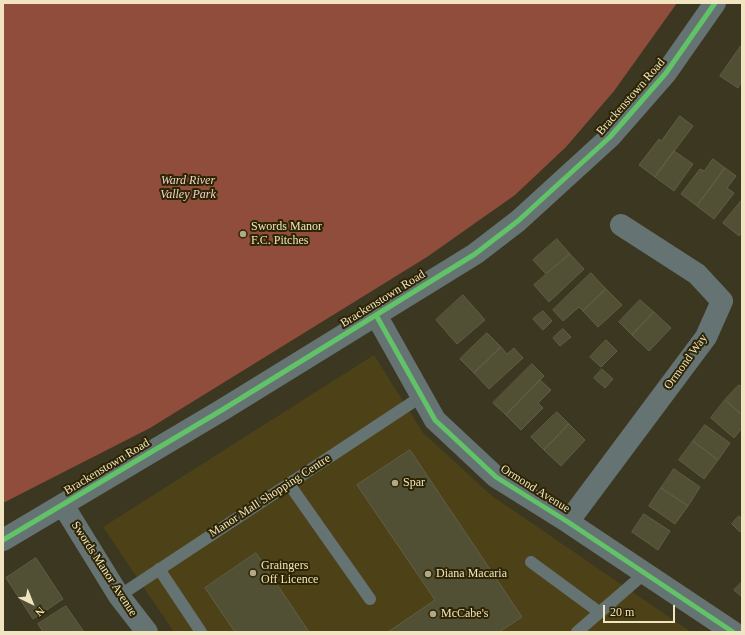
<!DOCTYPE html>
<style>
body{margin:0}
#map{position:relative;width:745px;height:635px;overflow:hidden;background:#3c3721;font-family:"Times New Roman",serif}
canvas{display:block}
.frame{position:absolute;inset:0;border:4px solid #f0e5c0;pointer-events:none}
.north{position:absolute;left:12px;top:583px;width:40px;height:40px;-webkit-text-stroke:3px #2d2404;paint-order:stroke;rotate:137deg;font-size:11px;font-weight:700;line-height:16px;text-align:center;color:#f0e5c0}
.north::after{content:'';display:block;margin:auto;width:14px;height:18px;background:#f0e5c0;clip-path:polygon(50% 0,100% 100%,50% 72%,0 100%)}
.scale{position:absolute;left:603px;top:605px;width:72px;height:18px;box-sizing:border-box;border:2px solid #f0e5c0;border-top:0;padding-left:5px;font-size:12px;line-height:14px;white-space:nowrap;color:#f0e5c0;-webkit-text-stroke:3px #2d2404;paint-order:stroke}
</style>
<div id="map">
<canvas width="745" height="635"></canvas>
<div class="frame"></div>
<div class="north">N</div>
<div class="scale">20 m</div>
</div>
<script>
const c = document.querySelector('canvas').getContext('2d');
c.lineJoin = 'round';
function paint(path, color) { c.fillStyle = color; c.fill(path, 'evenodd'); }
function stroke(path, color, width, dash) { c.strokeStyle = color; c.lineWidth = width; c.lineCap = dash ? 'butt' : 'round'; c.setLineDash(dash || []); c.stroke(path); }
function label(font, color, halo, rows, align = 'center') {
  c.font = font + ' "Times New Roman",serif'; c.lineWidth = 4; c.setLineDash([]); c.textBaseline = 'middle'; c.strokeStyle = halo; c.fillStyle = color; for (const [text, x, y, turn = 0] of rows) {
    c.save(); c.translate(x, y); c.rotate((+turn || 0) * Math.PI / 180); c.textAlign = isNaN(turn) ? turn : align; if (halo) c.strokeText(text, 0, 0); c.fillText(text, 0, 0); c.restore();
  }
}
paint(new Path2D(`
 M374,355L423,433L492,496L691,632H174L103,527Z`), '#4d4217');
paint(new Path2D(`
 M3,3H677L614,91L566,147L515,195L427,257L150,428L3,503Z`), '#904d3b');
const building = new Path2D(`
 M741,46H742V81L738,88L720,76Z
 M680,116L693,126L655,177L639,165L659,139L661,141Z
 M674,151L693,164L674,191L655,177Z
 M713,159L725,168L697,206L681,194L700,169L704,171Z
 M725,168L736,176L727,188L734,193L714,219L697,206Z
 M742,200V232L739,236L723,223Z
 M557,239L570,254L546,274L533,260Z
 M570,254L584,269L549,302L534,285Z
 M591,273L606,289L583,311L579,307L563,321L553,310Z
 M606,289L622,305L598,327L583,311Z
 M463,295L485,320L457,344L436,320Z
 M640,300L654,312L632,335L619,322Z
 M543,311L552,321L543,330L533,319Z
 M654,312L671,328L649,351L632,335Z
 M563,329L571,337L560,346L553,338Z
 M487,333L501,347L474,373L460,359Z
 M606,340L617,351L601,367L590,357Z
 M501,347L507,354L514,348L523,358L489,389L474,373Z
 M532,364L544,376L506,415L493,403Z
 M602,369L613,379L605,388L594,378Z
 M540,380L551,390L538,403L543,408L521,430L506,415Z
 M739,385L742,387V415L725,400Z
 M725,400L742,415V428L734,438L711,418Z
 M557,412L569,424L544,450L531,437Z
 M569,424L585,440L561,466L544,450Z
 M705,425L730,443L718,460L693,441Z
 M693,441L718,460L704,479L679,460Z
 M410,450L522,617L499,632H388L435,600L357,485Z
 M674,469L700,487L688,506L661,488Z
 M661,488L688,506L675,524L649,506Z
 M644,514L670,531L658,550L632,532Z
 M739,516L742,519V530L740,532L732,524Z
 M256,553L309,632H235L205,588Z
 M36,558L63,599L33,619L6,578Z
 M742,582V597L734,590Z
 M66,606L84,632H43L38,624Z`);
paint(building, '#525034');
stroke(building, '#605e45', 1);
stroke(new Path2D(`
 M289,484L370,599
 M531,562L599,612
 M159,569L201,632
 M119,596L422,396
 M577,632L645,573`), '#657373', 12);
stroke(new Path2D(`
 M376,315L435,420L496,477L568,522L733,632
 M63,505L119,596L147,632
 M568,522L706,337L722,301L697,274L621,225`), '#657373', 22);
stroke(new Path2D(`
 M3,540L222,410L475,254L518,221L610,137L666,73L715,3`), '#657372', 22);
stroke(new Path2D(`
 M376,315L435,420L496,477L568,522L733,632
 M3,540L222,410L475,254L518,221L610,137L666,73L715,3`), '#61c268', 5);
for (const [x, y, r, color] of [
 [243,234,4,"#b1a888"],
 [395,483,4,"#b1a888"],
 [253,573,4,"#b1a888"],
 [428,574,4,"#b1a888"],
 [433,614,4,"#b1a888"]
]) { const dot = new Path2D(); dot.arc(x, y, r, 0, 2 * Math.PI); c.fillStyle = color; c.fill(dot); stroke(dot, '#2d2404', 1.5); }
label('12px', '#f0e5c0', '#2d2404', [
 ["Brackenstown Road",631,97,-49],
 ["Brackenstown Road",383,299,-32],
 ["Ormond Way",686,362,-54],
 ["Brackenstown Road",107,467,-31],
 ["Ormond Avenue",535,489,32],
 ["Manor Mall Shopping Centre",270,496,-33],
 ["Swords Manor Avenue",104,569,57]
]);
label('italic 12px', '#eed3cd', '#2d2404', [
 ["Ward River",188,181],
 ["Valley Park",188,195]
]);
label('12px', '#f0e5c0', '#2d2404', [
 ["Swords Manor",251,227],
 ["F.C. Pitches",251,241],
 ["Spar",403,483],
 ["Graingers",261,566],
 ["Off Licence",261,580],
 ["Diana Macaria",436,574],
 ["McCabe's",441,614]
], 'left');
</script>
